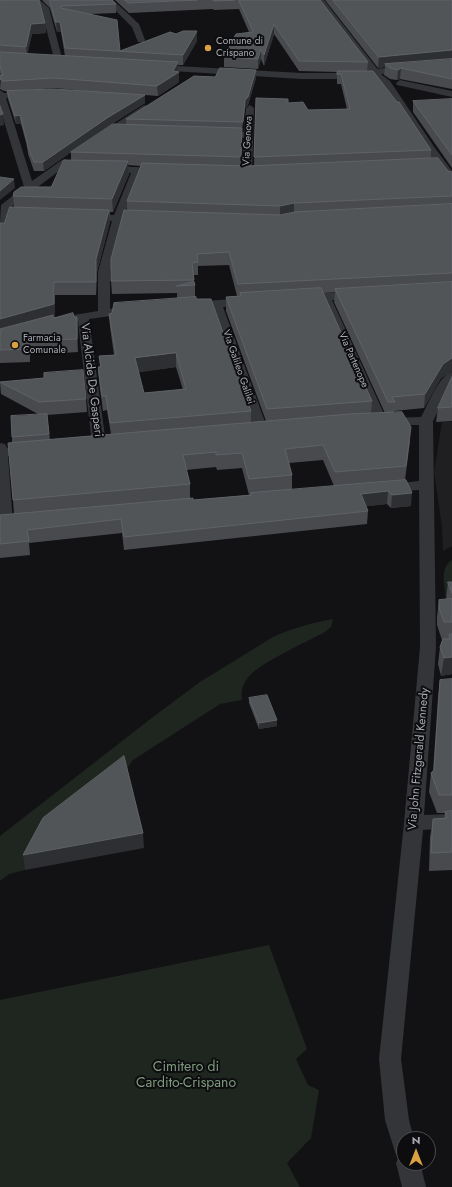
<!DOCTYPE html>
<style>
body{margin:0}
#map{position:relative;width:452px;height:1187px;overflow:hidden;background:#121214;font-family:Jost,sans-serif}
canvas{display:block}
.north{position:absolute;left:396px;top:1131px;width:40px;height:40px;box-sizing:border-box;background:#0d0d0f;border:1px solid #4a4c50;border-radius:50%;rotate:0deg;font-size:11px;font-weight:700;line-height:16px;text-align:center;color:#a6aab2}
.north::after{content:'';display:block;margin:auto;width:14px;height:18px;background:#daa044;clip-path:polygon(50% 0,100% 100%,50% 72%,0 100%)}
</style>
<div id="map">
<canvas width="452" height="1187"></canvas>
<div class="north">N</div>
</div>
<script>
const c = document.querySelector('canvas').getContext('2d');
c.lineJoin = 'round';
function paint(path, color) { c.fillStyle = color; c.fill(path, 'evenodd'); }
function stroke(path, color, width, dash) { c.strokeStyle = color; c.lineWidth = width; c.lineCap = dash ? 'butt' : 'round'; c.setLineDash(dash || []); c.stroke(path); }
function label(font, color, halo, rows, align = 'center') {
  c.font = font + ' Jost,sans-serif'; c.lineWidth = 4; c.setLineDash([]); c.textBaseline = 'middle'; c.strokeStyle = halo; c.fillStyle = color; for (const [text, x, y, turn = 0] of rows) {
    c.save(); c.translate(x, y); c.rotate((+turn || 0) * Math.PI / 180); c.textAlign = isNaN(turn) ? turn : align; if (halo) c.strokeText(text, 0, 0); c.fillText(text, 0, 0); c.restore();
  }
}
paint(new Path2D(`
 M442,422H452V546L443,551L442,527L434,472Z`), '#1f1f21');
paint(new Path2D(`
 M452,560V599H446C445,586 439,568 452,560Z
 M333,619L331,627L325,632C307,642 256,664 247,679C242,686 241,692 242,700L220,704L133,760L125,771L25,870L9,874L0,881V836L153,717L200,682L273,637C292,628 312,623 333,619Z
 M269,945L307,1049L296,1059L308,1085L319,1090L311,1138L287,1163L300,1187H0V1000Z`), '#1f2620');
paint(new Path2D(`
 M32,0H40L49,8L63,62L62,64H59L55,62L41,9Z
 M105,0H113L139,24L145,40L144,42H138L132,27Z
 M158,65L302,73H359L363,76L359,79H302L155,70L154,68L155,66Z
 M407,66L411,69L410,71L374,75L370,72L374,69Z
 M400,80L452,91V97L397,85L396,83Z
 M0,90L4,93L30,91L34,94L30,97L6,98L32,181L62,160L65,159L70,162L67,165L82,166L87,169L82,172L59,171L11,207L9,211L33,213L34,215L33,217H6L4,222L0,223L1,205L24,187L0,108Z
 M144,105L147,106L148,108L147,110L105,138H99L97,136Z
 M250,105L254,108L252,173L247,176L242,173L244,138L221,137L216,134L221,131L244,132L246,108Z
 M107,166L160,168L165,171L160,174L141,173L124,215L143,216L148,219L143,222L122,221L110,272V309L133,305L137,306L139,309L137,312L133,313L89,319L106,444L104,447L99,448L94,447L92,444L78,321L56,326L52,325L50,322L52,319L56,318L98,311V272L112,221L88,220L83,217L88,214L114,215L131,173L104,171L102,169Z
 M357,291L361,293L363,295L361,297L332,300L386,418L421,417C428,405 439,375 452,372V384L433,421L436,647L424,815L452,814V828L423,830L401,1059L409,1120L414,1139H404V1163H420L426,1187H402L396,1163L399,1156L396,1155L385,1120L379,1059L404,823L420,647L419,490L388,492L383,491L381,488L383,485L419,481V425H376L321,301L300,300L298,298L300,296L304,294Z
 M247,298L251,300L253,302L251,304L223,307L268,430L266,433H256L254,430L212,308L188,309L186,306L188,303L192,302Z
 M0,443L5,444L7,448L30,446L35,447L37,450L35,453L8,456L13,523L11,526L6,527L0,525Z`), '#343538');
paint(new Path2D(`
 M314,0H324L382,75L390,81L435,148L452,171V183L448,182L424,150L383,85L374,79Z`), '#343538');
paint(new Path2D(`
 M0,0L45,23L46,33L32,34L27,54L65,56L61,32H57L50,8L42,0H112L116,4V13L90,14L120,51L176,34L197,31V41L183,65H178L179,82L158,96L145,95V103L107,127L44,171H34L28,154L27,146L21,124H16L8,99L7,91H4L0,89L1,75L0,73ZM55,88L95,92L26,90Z
 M115,0H320L368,62L367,71L431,150V158L448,171L452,172V371L441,378L424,408L394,411V412L410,441L405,480L411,506L391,508L387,504L366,506L368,511L367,524L124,550L122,533L29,543L30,555L0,558V515L14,514L13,500L12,443V437L38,414L1,394L0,382L86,399L87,412L47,415L50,440L111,434L107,410L103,411L99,381L98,367H100L99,356L114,355L110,327L109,314L177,298V293L112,294L111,281L127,210V201L141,166L128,165L129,174L113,212H110V222L97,272L96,295H55V317H77L78,352L30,355V362L0,363V223H4L14,207L13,196L51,187L71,160V152L126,124V119L215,77L256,78L248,105L245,108L242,130L241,166H254L256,98L288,103L308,110L347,109L341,84H337V72L299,71L274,34L264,66L261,59L258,69L224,67V57L249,32L239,9L214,10L213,9L129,13ZM229,265L237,296L226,297V311L266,421L251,422V411L195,297V285L193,275H198V266ZM335,292L334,302L385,413H371L372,401L323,293ZM176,367L183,390L144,393L138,372ZM323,460L334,486L292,490V475L289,463ZM216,467L217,470L242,468L249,495L193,500L190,498V484L186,470Z
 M325,0H452V89L400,79L397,80L390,79L384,75L385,67L378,68Z
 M452,99V168L413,112V101Z
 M452,377V421L436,422L438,408Z
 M448,582H452V674L441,676L438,664L440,647L442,640L437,625V617L439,600L446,599Z
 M452,679V870L429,871L430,837L433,819L444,818L445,813H437L429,792L431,773L433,772L438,698L440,680Z
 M249,698L277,720V726L259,729L249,703Z`), '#484a4e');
paint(new Path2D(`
 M56,22H60L61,32H57Z
 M45,23L46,33L32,34L27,57L26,47L31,24Z
 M274,24V34L264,66V55Z
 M197,31V41L183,65V55Z
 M261,49V59L258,69V59Z
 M452,50V61L385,64V67L378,68L379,57Z
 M178,62L179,82L158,96L157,86L173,71Z
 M401,68L400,79L397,80L398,70Z
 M256,70V78L248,105L245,108L243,130L245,100Z
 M145,95V103L107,127L44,171L43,162L107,118Z
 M3,114L4,125L0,126V115Z
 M20,115L21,124H16L15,116Z
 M242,128V139L241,168V157Z
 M128,161L129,174L113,212L112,199Z
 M14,179L15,188L0,200V191Z
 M294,203V216L280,218V206Z
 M109,210L110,222L97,272L96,295V259Z
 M54,282L55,295V317L0,333V319Z
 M77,317L78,330V352L77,339Z
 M176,353V367L135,373V358Z
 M452,358V371L441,378L424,408L425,394L443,364Z
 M388,491L387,504L360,507L361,494Z
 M412,493L411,506L391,508L392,495Z
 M452,657V674L441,676L444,658Z
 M277,720V726L259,729V723Z
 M143,833L144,848L25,870L23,855Z`), '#2e2f32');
const building = new Path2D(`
 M0,0H39L45,23L31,24L26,47L0,45Z
 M50,0H112L116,4L61,6V8L117,20L120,51L170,32L176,34L183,31H197L183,55L65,48L60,22H56Z
 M125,0H197L128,3Z
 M213,0H235L214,1Z
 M239,0H320L368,62L299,61L274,24L264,55L261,49L258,59L224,57L236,34L253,32Z
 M333,0H452V50L379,57Z
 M0,52L178,62L173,71L179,72L157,86L54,78L3,81L0,79V75H3L0,66Z
 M452,59V79L401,68L398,70L390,68L385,64Z
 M220,68L256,70L248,97L245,100L243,122L126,119L194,76L215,77Z
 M338,71H373L397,102H399L431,150L254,157L256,98L288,99V103L303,102L308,110L350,109L341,74H337Z
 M54,89L145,95L107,118L43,162H34L27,145H28L20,115L15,116L7,91Z
 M452,99V155L413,101Z
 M0,106L3,114L0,115Z
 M113,124L242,128L241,157L71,152Z
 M438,158L448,171L452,172V196L294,203L280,206L127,201L142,163L247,166Z
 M64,160L128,161L112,199L13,196L14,192L21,187H51Z
 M0,177L14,179L0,191Z
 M452,204V273L238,284L229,252L197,254L198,262L192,263L194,280L111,281V259L124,210L280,215L295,212Z
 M10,207L109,210L96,259V282H54V304L0,319V223H4Z
 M194,282L195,285L177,286Z
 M452,282V358L443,364L425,394L392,397L395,402H388L335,289Z
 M321,288L372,401L267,409L226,297L241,296L240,293Z
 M196,297V299H211L251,411L110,423L106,396H102L98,367H101L99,356L116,355L109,314L112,313L114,303ZM176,353L186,389L144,393L135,358Z
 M73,313L74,317H77V339L28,341L29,349L0,350V329L53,315V318Z
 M83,370L86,399L39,402L0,382L44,378V373Z
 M452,377V407L438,408Z
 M402,412L411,427L406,466L335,472L323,445L285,449L292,475L249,479L242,453L216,455V452L183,455L190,484L13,500L8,443L350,414Z
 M47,414L49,434L12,437L11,416Z
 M406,480L412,493L392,495L388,491L361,494L368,511L124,537L121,519L27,530L29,541L0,544V515L193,498V500L252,495L251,493Z
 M448,582H452V593Z
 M452,599V622H444L439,608V600Z
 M452,634V657L444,658L440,647L443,639H450L449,635Z
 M452,679V795H439L431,773L434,770L440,680Z
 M267,695L277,720L259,723L249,698Z
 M124,756L143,833L23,855L43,818Z
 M452,811V852L431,853L433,819L447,818L445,812Z`);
paint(building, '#525558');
stroke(building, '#5f6266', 1);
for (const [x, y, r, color] of [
 [208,48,4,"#daa044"],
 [15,345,4,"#daa044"]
]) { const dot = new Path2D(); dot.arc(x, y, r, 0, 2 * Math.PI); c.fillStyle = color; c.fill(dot); stroke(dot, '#0d0d0f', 1.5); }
label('10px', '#a6aab2', '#0d0d0f', [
 ["Comune di",216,42],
 ["Crispano",216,54],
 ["Farmacia",23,339],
 ["Comunale",23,351]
], 'left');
label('10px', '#a6aab2', '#0d0d0f', [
 ["Via Genova",248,141,-87],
 ["Via Partenope",353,360,66],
 ["Via Galileo Galilei",238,367,71]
]);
label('12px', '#a6aab2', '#0d0d0f', [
 ["Via Alcide De Gasperi",91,380,83],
 ["Via John Fitzgerald Kennedy",419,759,-85]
]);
label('14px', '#7f9b7f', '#0d0d0f', [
 ["Cimitero di",186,1068],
 ["Cardito-Crispano",186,1084]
]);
</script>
